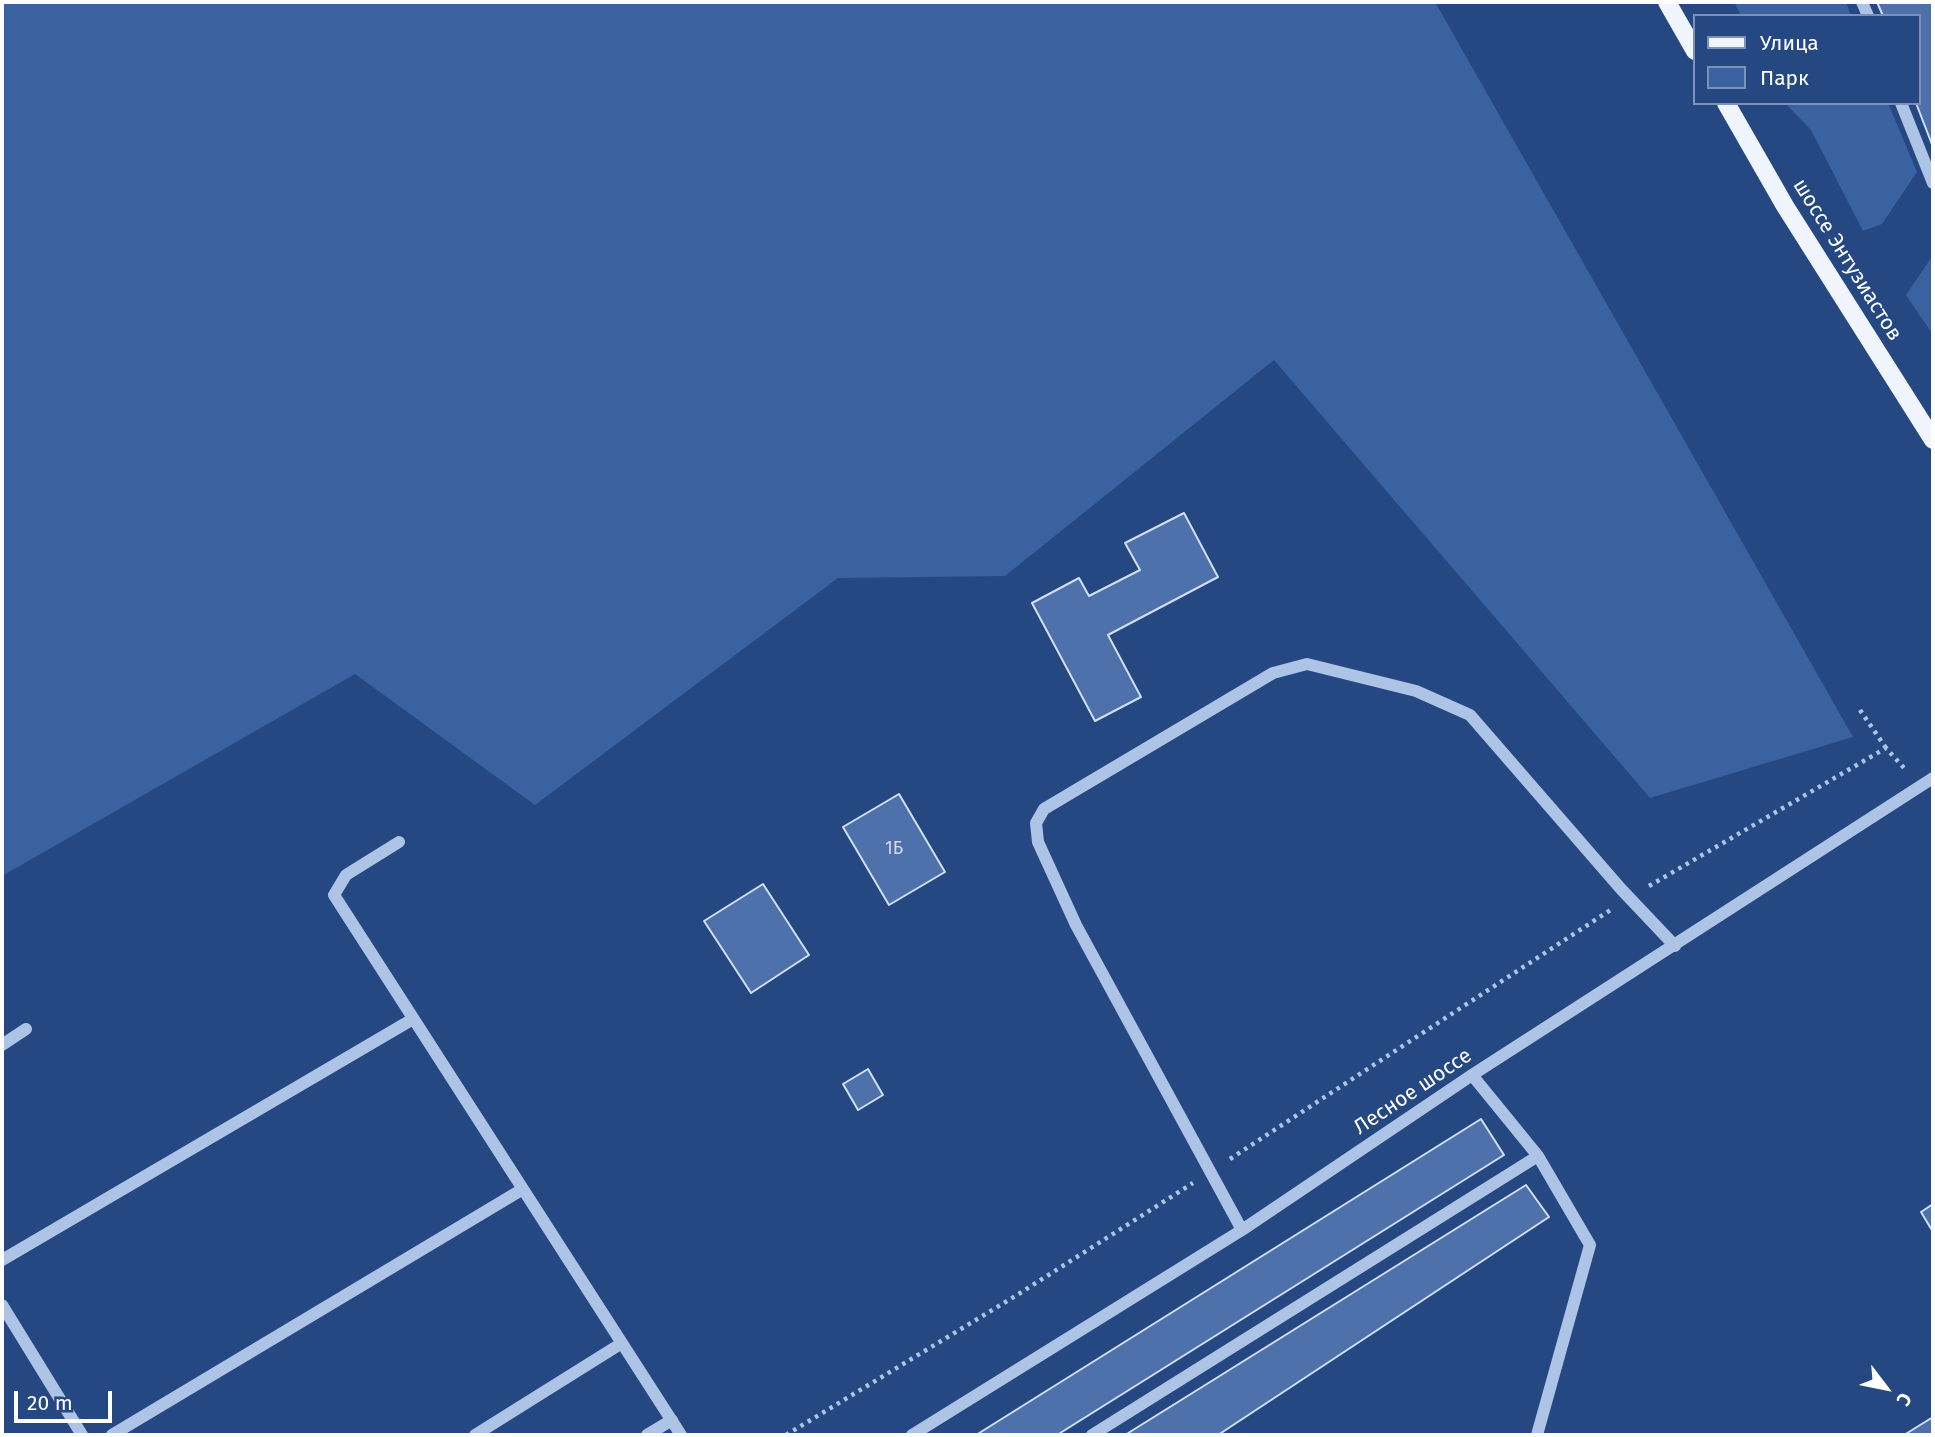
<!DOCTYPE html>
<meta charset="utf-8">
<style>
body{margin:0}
#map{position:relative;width:1935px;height:1437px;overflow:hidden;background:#254883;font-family:"Fira Sans",sans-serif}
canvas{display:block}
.frame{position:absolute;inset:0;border:4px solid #fff;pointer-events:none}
.legend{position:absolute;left:1693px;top:14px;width:228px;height:91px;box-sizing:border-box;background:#254883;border:2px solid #7c91b5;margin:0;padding:9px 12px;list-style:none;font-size:21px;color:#fff}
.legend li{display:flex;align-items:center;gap:14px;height:35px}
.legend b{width:35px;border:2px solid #7c91b5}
.north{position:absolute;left:1851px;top:1353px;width:70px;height:70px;-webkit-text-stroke:5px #254883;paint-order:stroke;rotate:122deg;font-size:19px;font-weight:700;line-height:28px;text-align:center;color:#fff}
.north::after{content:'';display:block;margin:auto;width:24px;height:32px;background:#fff;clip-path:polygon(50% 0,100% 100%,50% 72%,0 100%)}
.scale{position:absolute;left:14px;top:1391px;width:98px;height:32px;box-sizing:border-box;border:4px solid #fff;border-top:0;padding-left:9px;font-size:21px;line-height:24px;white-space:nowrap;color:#fff;-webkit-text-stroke:5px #254883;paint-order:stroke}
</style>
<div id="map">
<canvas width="1935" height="1437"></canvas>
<div class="frame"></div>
<ul class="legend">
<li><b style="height:9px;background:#f0f4fd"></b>Улица</li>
<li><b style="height:19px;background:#3a61a0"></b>Парк</li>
</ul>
<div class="north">С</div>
<div class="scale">20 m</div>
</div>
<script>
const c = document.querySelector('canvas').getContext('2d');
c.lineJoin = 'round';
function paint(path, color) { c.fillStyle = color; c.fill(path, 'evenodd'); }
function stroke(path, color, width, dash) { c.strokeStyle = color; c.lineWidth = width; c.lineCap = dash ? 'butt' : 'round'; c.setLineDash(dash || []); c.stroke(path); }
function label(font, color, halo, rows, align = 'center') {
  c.font = font + ' "Fira Sans",sans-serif'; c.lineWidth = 5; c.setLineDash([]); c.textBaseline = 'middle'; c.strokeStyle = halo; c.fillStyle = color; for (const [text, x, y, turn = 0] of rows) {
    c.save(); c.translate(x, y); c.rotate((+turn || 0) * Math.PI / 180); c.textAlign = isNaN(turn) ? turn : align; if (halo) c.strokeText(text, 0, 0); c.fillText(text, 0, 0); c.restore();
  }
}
paint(new Path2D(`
 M2,2H1435L1853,737L1650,798L1274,360L1005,576L838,578L535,805L355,674L2,876Z
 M1734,2H1846L1851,16H1741Z
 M1785,103H1888L1917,172L1882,224L1863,231L1811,130Z
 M1933,255V335L1906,295Z`), '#3a61a0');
const building = new Path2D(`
 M1877,2H1933V147L1916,103H1919V16H1883Z
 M1184,513L1218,577L1108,635L1141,697L1095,721L1032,603L1079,578L1089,596L1140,570L1125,543Z
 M899,794L945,872L889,905L843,827Z
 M763,884L809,955L751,993L704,921Z
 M868,1069L883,1095L858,1110L843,1084Z
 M1481,1119L1504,1155L1057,1435H976Z
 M1526,1185L1549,1217L1218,1435H1125Z
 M1933,1204V1232L1921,1212Z
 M1933,1417V1435H1904Z`);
paint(building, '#4e71ab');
stroke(building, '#d2e0f6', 2);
stroke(new Path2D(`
 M1860,710L1886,748
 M1649,886L1886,748L1905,769
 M1230,1159L1612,909
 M786,1435L1017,1295L1193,1183`), '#aec4e7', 4.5, [3.5, 5]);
stroke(new Path2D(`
 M1862,2L1868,16
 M1901,103L1933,183
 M399,842L346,875L334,895L681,1435
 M2,1045L26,1029
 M1242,1230L1076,925L1038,842L1036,823L1044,809L1273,673L1307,664L1416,691L1470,715L1621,889L1675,946
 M2,1260L413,1019
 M2,1305L82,1435
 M112,1435L523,1189
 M475,1435L622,1343
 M647,1435L672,1420
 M912,1435L1242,1230L1472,1075L1933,778
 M1092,1435L1538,1156L1472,1075
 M1537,1435L1590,1245L1538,1156`), '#aec4e7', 12);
stroke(new Path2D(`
 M1667,2L1695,51
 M1726,103L1785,206L1933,440`), '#f0f4fd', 18);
label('18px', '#d3dcea', null, [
 ["1Б",894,849]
]);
label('21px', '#fff', '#254883', [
 ["шоссе Энтузиастов",1847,260,58],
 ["Лесное шоссе",1413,1092,-34]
]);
</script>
